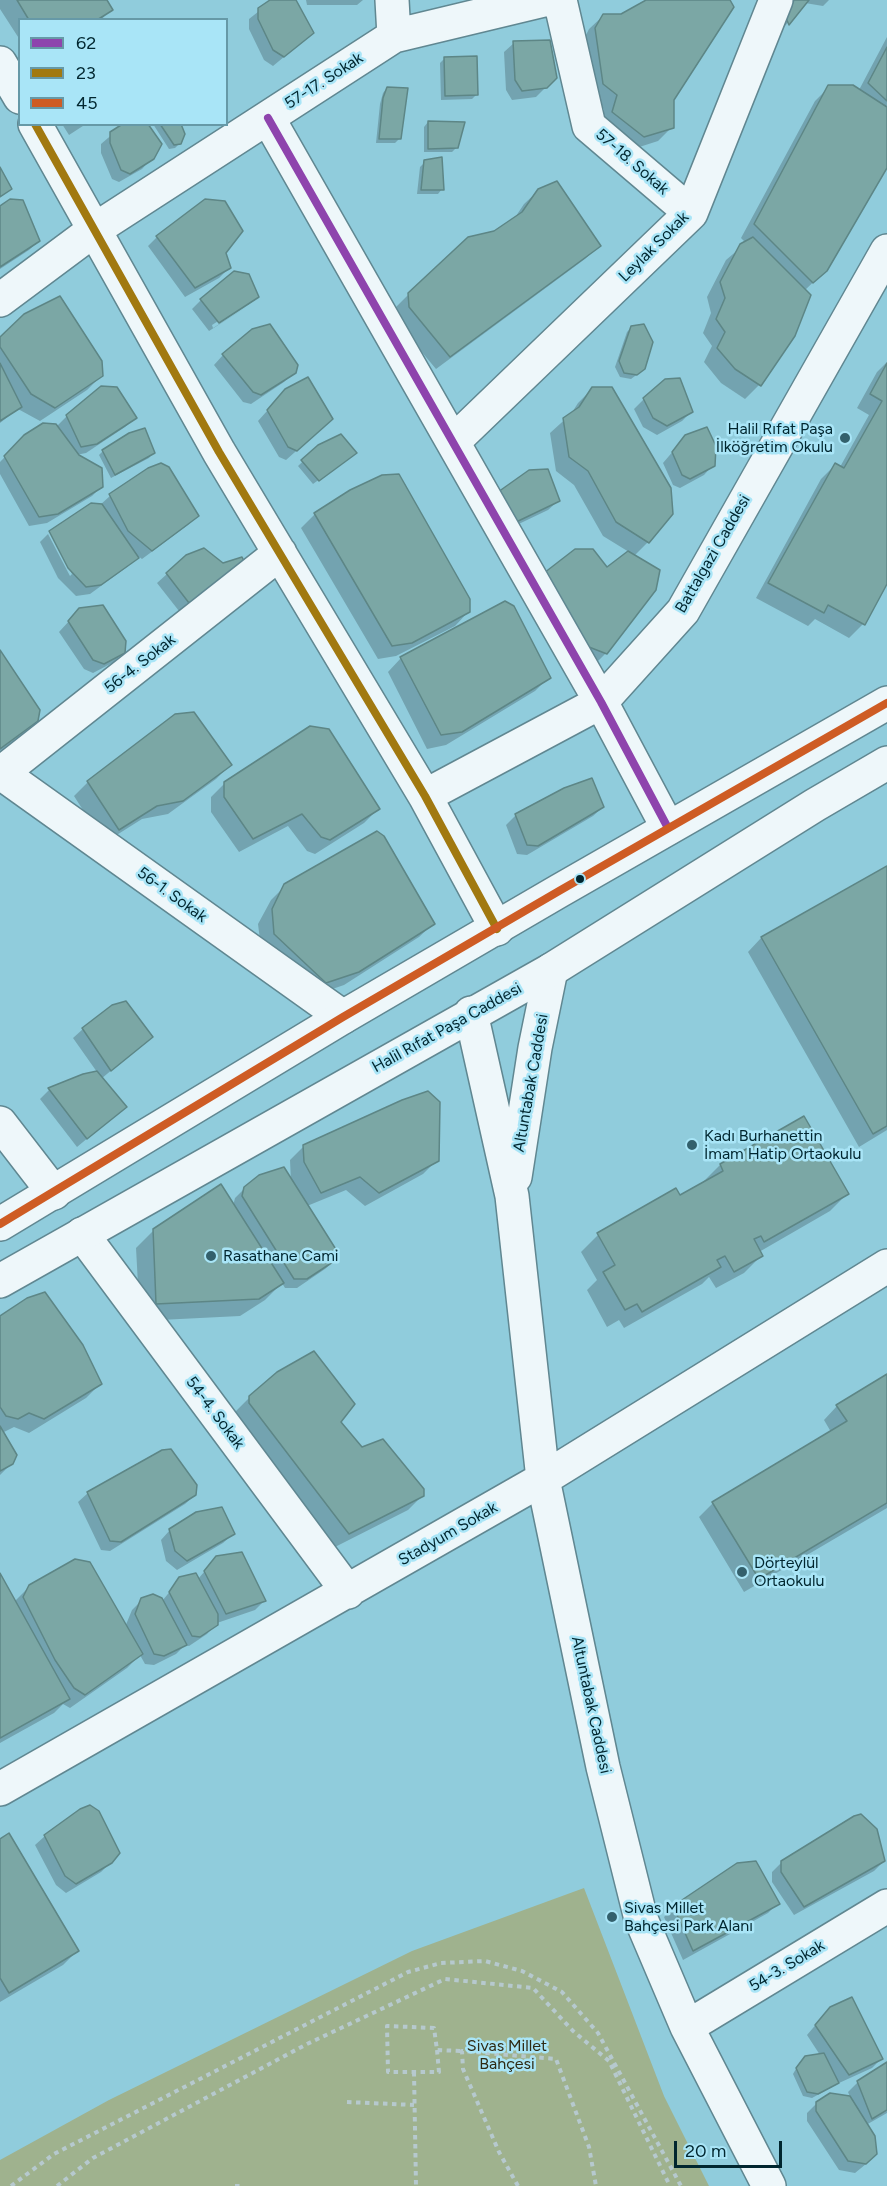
<!DOCTYPE html>
<meta charset="utf-8">
<style>
body{margin:0}
#map{position:relative;width:887px;height:2186px;overflow:hidden;background:#90ccdc;font-family:Figtree,sans-serif}
canvas{display:block}
.legend{position:absolute;left:18px;top:18px;width:210px;height:108px;box-sizing:border-box;background:#a9e5f7;border:2px solid #6699a7;margin:0;padding:8px 10px;list-style:none;font-size:18px;color:#01262f}
.legend li{display:flex;align-items:center;gap:12px;height:30px}
.legend b{width:30px;border:2px solid #6699a7}
.scale{position:absolute;left:674px;top:2141px;width:108px;height:27px;box-sizing:border-box;border:3px solid #01262f;border-top:0;padding-left:8px;font-size:18px;line-height:21px;white-space:nowrap;color:#01262f;-webkit-text-stroke:4px #a9e5f7;paint-order:stroke}
</style>
<div id="map">
<canvas width="887" height="2186"></canvas>
<ul class="legend">
<li><b style="height:8px;background:#8e44ad"></b>62</li>
<li><b style="height:8px;background:#a17910"></b>23</li>
<li><b style="height:8px;background:#ce5c24"></b>45</li>
</ul>
<div class="scale">20 m</div>
</div>
<script>
const c = document.querySelector('canvas').getContext('2d');
c.lineJoin = 'round';
function paint(path, color) { c.fillStyle = color; c.fill(path, 'evenodd'); }
function stroke(path, color, width, dash) { c.strokeStyle = color; c.lineWidth = width; c.lineCap = dash ? 'butt' : 'round'; c.setLineDash(dash || []); c.stroke(path); }
function label(font, color, halo, rows, align = 'center') {
  c.font = font + ' Figtree,sans-serif'; c.lineWidth = 5; c.setLineDash([]); c.textBaseline = 'middle'; c.strokeStyle = halo; c.fillStyle = color; for (const [text, x, y, turn = 0] of rows) {
    c.save(); c.translate(x, y); c.rotate((+turn || 0) * Math.PI / 180); c.textAlign = isNaN(turn) ? turn : align; if (halo) c.strokeText(text, 0, 0); c.fillText(text, 0, 0); c.restore();
  }
}
paint(new Path2D(`
 M584,1888L664,2096L709,2186H0V2160L109,2100L412,1951Z`), '#9fb28e');
paint(new Path2D(`
 M0,0H105L111,9L101,20H20V40L0,9Z
 M273,0L302,42L273,66L264,60L249,29V19Z
 M306,0H363L357,5H307Z
 M649,0H729L673,99L672,127L658,141L630,150L599,126L604,109L589,98L582,43L589,29L604,15H621Z
 M793,0H829L823,6L805,3L784,27L782,23Z
 M887,37V165L826,270L804,291L793,336L759,385L745,399L721,383L704,362L712,346L703,333L711,313L707,297L726,260L746,243L741,238L815,101L829,87L859,90Z
 M514,43L555,78L536,97L512,100L506,90L504,52Z
 M444,59L477,94L472,99L441,100L440,63Z
 M387,88L400,138L395,143H376L380,104L383,93Z
 M428,122L457,147L452,152H424V127Z
 M62,124H86L69,135Z
 M130,124H146L152,158L142,169L119,182L112,179L101,153V144L122,126Z
 M153,124H179L180,143L175,148L169,149Z
 M425,162L442,189L438,194H417L420,167Z
 M539,190L599,246L585,259L436,369L396,321L395,308L409,294L514,219L524,204Z
 M0,208L39,241L29,250L0,269Z
 M157,237L225,253L229,268L219,278L185,297L148,246Z
 M257,297L248,305V302L212,325L213,328L248,306L209,331L192,309L201,300Z
 M631,328L639,373L631,379L620,377L615,367L627,332Z
 M0,339L101,376L87,390L40,421L18,409L0,423Z
 M223,355L294,372L284,382L251,404L243,402L214,365Z
 M887,362V581L863,624L849,638L815,619L808,626L756,598L821,479L835,465L840,467L869,415L857,408L877,372Z
 M592,389L648,542L634,556L606,653L592,667L562,655L606,569L629,552L603,536L574,485L556,471L550,433L571,414L578,403Z
 M644,399L692,411L682,421L657,435L643,427L634,409Z
 M276,401L321,429L286,460L279,457L258,421Z
 M67,416L135,417L125,427L86,453L76,455L102,486L92,496L47,523L29,526L0,474V462L25,436L56,427Z
 M686,436L713,465L704,475L680,488L673,485L663,463Z
 M319,446L355,453L313,484L298,466Z
 M103,451L153,453L149,458L111,478L99,455Z
 M110,496L197,516L188,525L142,559L138,556L127,567L90,594L76,596L58,578L40,542L48,534L70,576L72,574L51,532L100,505Z
 M558,501L548,510L502,532L489,503Z
 M315,514L469,611L455,626L396,656L378,659L301,528Z
 M222,565L226,585L179,611L157,583L167,574Z
 M70,620L124,652L114,662L93,673L84,669L59,632Z
 M0,653L37,720L22,735L0,751Z
 M401,658L549,677L535,691L446,745L427,749L388,672Z
 M230,765L216,779L168,814L142,819L104,843L74,796L88,782Z
 M225,783L378,809L364,823L315,854L307,851L288,826L239,852L211,812V797Z
 M603,807L593,816L527,855L517,854L506,825L516,815Z
 M887,867V1130L859,1147L748,952L761,938Z
 M285,886L433,924L419,937L344,985L312,996L261,948L258,924L271,900Z
 M83,1029L151,1037L101,1079L125,1107L77,1147L40,1099L49,1090L84,1075L97,1072L73,1038Z
 M304,1146L437,1160L423,1174L365,1206L346,1190L307,1206L335,1260L325,1269L297,1288H285L282,1283L265,1300L240,1316L140,1321L136,1248L154,1230L233,1206L235,1198L245,1188L291,1182L290,1160Z
 M720,1165L847,1194L830,1211L759,1252L761,1256L744,1273L716,1288L709,1277L702,1284L624,1328L619,1320L607,1327L587,1290L597,1280L581,1252L598,1235L680,1197L703,1182Z
 M0,1318L100,1384L86,1398L29,1433L14,1427L2,1433L12,1463L0,1475Z
 M887,1376V1508L744,1592L699,1517L713,1503L831,1432L824,1420L837,1406Z
 M250,1397L339,1422L362,1449L422,1496L408,1510L335,1547L236,1417L235,1412Z
 M88,1493L195,1495L185,1504L110,1551L101,1550L78,1502Z
 M170,1530L233,1534L223,1543L177,1570L166,1561L161,1540Z
 M217,1557L264,1601L255,1610L217,1623L207,1634L189,1646L185,1645L176,1654L154,1665L145,1664L140,1655L127,1668L70,1708L63,1704L54,1713L0,1743V1576L14,1602L30,1586L125,1627L132,1610L142,1600H163L180,1579H198Z
 M45,1836L111,1862L101,1872L66,1893L56,1885L35,1845Z
 M0,1840L77,1951L63,1965L0,2002Z
 M884,1861L874,1871L794,1915L772,1882V1872L782,1862Z
 M778,1903L768,1913L683,1960L664,1917L674,1907Z
 M830,2008L882,2058L872,2068L839,2083L838,2082L832,2087L812,2098L803,2096L793,2074L800,2062L820,2055L807,2035Z
 M887,2064V2113L866,2125V2164L855,2173L839,2170L807,2121V2113L817,2103L850,2097L848,2092L858,2082Z`), '#0003');
const building = new Path2D(`
 M17,0H107L113,10L97,20H29Z
 M270,0H296L314,33L284,57L273,50L258,19V8Z
 M646,0H730L734,7L674,100V128L644,137L612,112L617,95L603,84L595,28L603,14H621Z
 M794,0H809L789,25L786,18Z
 M550,40L557,78L547,88L522,91L515,80L513,41Z
 M887,47V101L868,83Z
 M477,56L478,95L445,96L444,57Z
 M828,85H853L887,107V168L827,271L813,283L754,224Z
 M387,87L408,88L401,139H379L383,98Z
 M428,121L465,122L458,148L428,149Z
 M148,124L162,144L154,159L130,174L121,170L110,143V132L121,125Z
 M160,124H181L185,134L181,144L174,145Z
 M442,157L444,190H421L424,160Z
 M0,167L12,189L0,197Z
 M557,181L601,246L450,357L409,307L408,293L468,237L494,231L522,212L538,189Z
 M10,199L23,200L40,241L0,267V206Z
 M205,199L225,201L243,231L226,253L231,268L195,288L156,236Z
 M753,237L811,295L795,336L761,386L735,369L717,348L725,332L716,319L725,298L720,282L740,244Z
 M234,271L249,274L259,297L219,323L200,299Z
 M60,296L102,361L103,376L55,408L31,394L0,347V337L24,314Z
 M270,324L298,365L296,373L261,395L253,392L222,354L252,329Z
 M644,324L653,342L645,369L637,375L624,373L619,361L631,326Z
 M0,363L22,407L0,421Z
 M887,363V584L865,625L828,605L824,613L768,583L835,463L844,468L882,401L870,394Z
 M308,377L333,419L297,451L288,447L267,410L285,389Z
 M680,378L693,412L667,426L653,418L643,398L665,379Z
 M101,386L117,387L137,418L97,444L81,447L66,415Z
 M592,387H612L671,488L673,514L649,543L616,522L588,471L569,457L563,418L579,407Z
 M43,423L56,424L79,455L102,468L103,487L58,514L39,517L4,456L24,435Z
 M707,427L716,446L715,466L690,479L682,475L672,452L685,435Z
 M145,428L155,453L115,475L102,450L129,433Z
 M341,434L357,453L319,481L301,460L318,445Z
 M161,463L169,467L199,516L152,551L128,531L109,494L148,468Z
 M548,469L560,501L512,524L498,492L529,470Z
 M399,474L470,599V612L412,643L392,646L314,513L350,490L382,475Z
 M91,503L102,504L139,558L101,585L86,587L68,568L49,531Z
 M204,548L223,563L242,557L244,561L237,576L189,603L166,573L186,555Z
 M575,549H593L607,567L628,551L660,570L656,590L607,654L576,642L544,573Z
 M505,601L514,606L551,678L462,732L441,735L400,657Z
 M103,605L126,641L125,653L104,664L93,660L68,621L79,608Z
 M0,650L40,710L38,721L0,749Z
 M194,712L232,765L183,801L157,806L119,830L87,781L175,714Z
 M310,726L329,729L380,809L330,840L321,837L302,814L253,839L224,797V782Z
 M592,778L604,807L538,846L527,845L515,814L564,788Z
 M377,831L384,836L435,924L359,972L326,983L274,934L272,909L284,884Z
 M887,866V1126L873,1134L761,937Z
 M126,1001L153,1037L111,1071L82,1028L112,1005Z
 M97,1071L127,1107L87,1139L48,1088L83,1074Z
 M428,1091L440,1102L439,1161L379,1193L360,1177L321,1193L304,1162L303,1145L402,1100Z
 M804,1116L849,1194L764,1242L761,1236L754,1239L763,1256L734,1272L725,1256L717,1260L721,1267L642,1312L637,1304L625,1310L603,1272L615,1265L597,1233L676,1188L680,1195L723,1171L720,1164Z
 M284,1167L337,1251L336,1260L307,1279H294L242,1196L244,1187L259,1175Z
 M221,1184L284,1283L259,1299L156,1304L153,1229Z
 M45,1292L83,1345L102,1384L44,1419L29,1413L18,1419L6,1416L0,1407V1316L27,1298Z
 M314,1351L355,1404L341,1422L362,1447L383,1439L424,1489V1496L349,1534L249,1403V1396L277,1372Z
 M887,1374V1503L759,1579L712,1502L847,1421L836,1405Z
 M0,1426L17,1455L13,1464L0,1471Z
 M171,1449L197,1485L196,1495L121,1542L110,1541L87,1492L162,1450Z
 M222,1507L235,1534L187,1561L175,1551L169,1529L196,1512Z
 M242,1552L266,1601L226,1614L204,1571L216,1556Z
 M75,1559L90,1562L143,1654L85,1695L74,1688L55,1660L23,1597L29,1585Z
 M0,1573L70,1699L0,1738Z
 M196,1573L218,1614V1625L200,1637L192,1636L169,1592L179,1577Z
 M153,1594L162,1598L187,1645L164,1656L154,1654L135,1614L141,1598Z
 M90,1805L99,1811L120,1853L112,1863L76,1884L65,1876L44,1835L80,1809Z
 M861,1814L877,1829L885,1861L804,1907L781,1872V1861L854,1816Z
 M9,1833L79,1951L9,1993L0,1978V1839Z
 M756,1861L780,1904L693,1951L673,1906L737,1863Z
 M852,1997L883,2059L849,2075L815,2025L830,2007Z
 M824,2053L839,2083L818,2094L807,2092L796,2068L805,2056Z
 M887,2062V2110L872,2119L857,2081Z
 M830,2093L850,2096L875,2136L877,2154L866,2164L848,2161L816,2111V2102Z`);
paint(building, '#7ba7a5');
stroke(building, '#5d8686', 1.5);
const minor = new Path2D(`
 M392,0L394,36
 M560,0L589,126L691,213
 M0,63L20,97
 M268,118L601,702L668,828
 M35,124L219,452L425,796L497,929
 M0,300L94,230L394,36L544,0
 M454,441L691,213L776,0
 M1,773L343,1017
 M0,774L280,553
 M425,796L601,702L683,611L887,251
 M471,1013L512,1196L543,1479L603,1767L641,1919L687,2027L769,2186
 M0,1123L54,1193
 M515,1177L535,1048L551,970
 M82,1234L348,1592
 M0,1789L543,1479L887,1266
 M687,2027L887,1906`);
const secondary = new Path2D(`
 M0,1224L343,1017L559,891L887,703
 M0,1281L551,970L815,805L887,763`);
stroke(minor, '#608791', 36);
stroke(secondary, '#608791', 36);
stroke(new Path2D(`
 M437,2050L439,2072H388L387,2026L434,2028L437,2050L462,2051
 M414,2072L416,2186
 M347,2102L414,2105
 M11,2186L54,2154L408,1972L441,1963L485,1961L522,1971L562,1992L598,2033L681,2186
 M57,2186L93,2158L307,2044L445,1979L533,1988L573,2031L609,2061L670,2186
 M235,2186H244
 M518,2186L499,2152L463,2069L462,2051L556,2059L589,2147L596,2186`), '#b6c9ce', 4, [4.5, 4.5]);
stroke(minor, '#eef7fa', 33);
stroke(secondary, '#eef7fa', 33);
stroke(new Path2D(`
 M268,118L601,702L668,828`), '#8e44ad', 8);
stroke(new Path2D(`
 M35,124L219,452L425,796L497,929`), '#a17910', 8);
stroke(new Path2D(`
 M0,1224L343,1017L559,891L887,703`), '#ce5c24', 8);
for (const [x, y, r, color] of [
 [845,438,6,"#33606c"],
 [580,879,5,"#01262f"],
 [692,1145,6,"#33606c"],
 [211,1256,6,"#33606c"],
 [742,1572,6,"#33606c"],
 [612,1917,6,"#33606c"]
]) { const dot = new Path2D(); dot.arc(x, y, r, 0, 2 * Math.PI); c.fillStyle = color; c.fill(dot); stroke(dot, '#a9e5f7', 2); }
label('16px', '#01262f', '#a9e5f7', [
 ["57-17. Sokak",324,81,-33],
 ["57-18. Sokak",632,162,41],
 ["Leylak Sokak",654,247,-45],
 ["Battalgazi Caddesi",713,554,-60],
 ["56-4. Sokak",140,664,-38],
 ["56-1. Sokak",172,895,36],
 ["Halil Rıfat Paşa Caddesi",447,1028,-29],
 ["Altuntabak Caddesi",531,1083,-80],
 ["54-4. Sokak",215,1413,53],
 ["Stadyum Sokak",448,1534,-30],
 ["Altuntabak Caddesi",591,1705,78],
 ["54-3. Sokak",787,1966,-31]
]);
label('16px', '#01262f', '#a9e5f7', [
 ["Halil Rıfat Paşa",833,429,"right"],
 ["İlköğretim Okulu",833,447,"right"],
 ["Kadı Burhanettin",704,1136],
 ["İmam Hatip Ortaokulu",704,1154],
 ["Rasathane Cami",223,1256],
 ["Dörteylül",754,1563],
 ["Ortaokulu",754,1581],
 ["Sivas Millet",624,1908],
 ["Bahçesi Park Alanı",624,1926]
], 'left');
label('16px', '#2f2a14', '#a9e5f7', [
 ["Sivas Millet",507,2046],
 ["Bahçesi",507,2064]
]);
</script>
